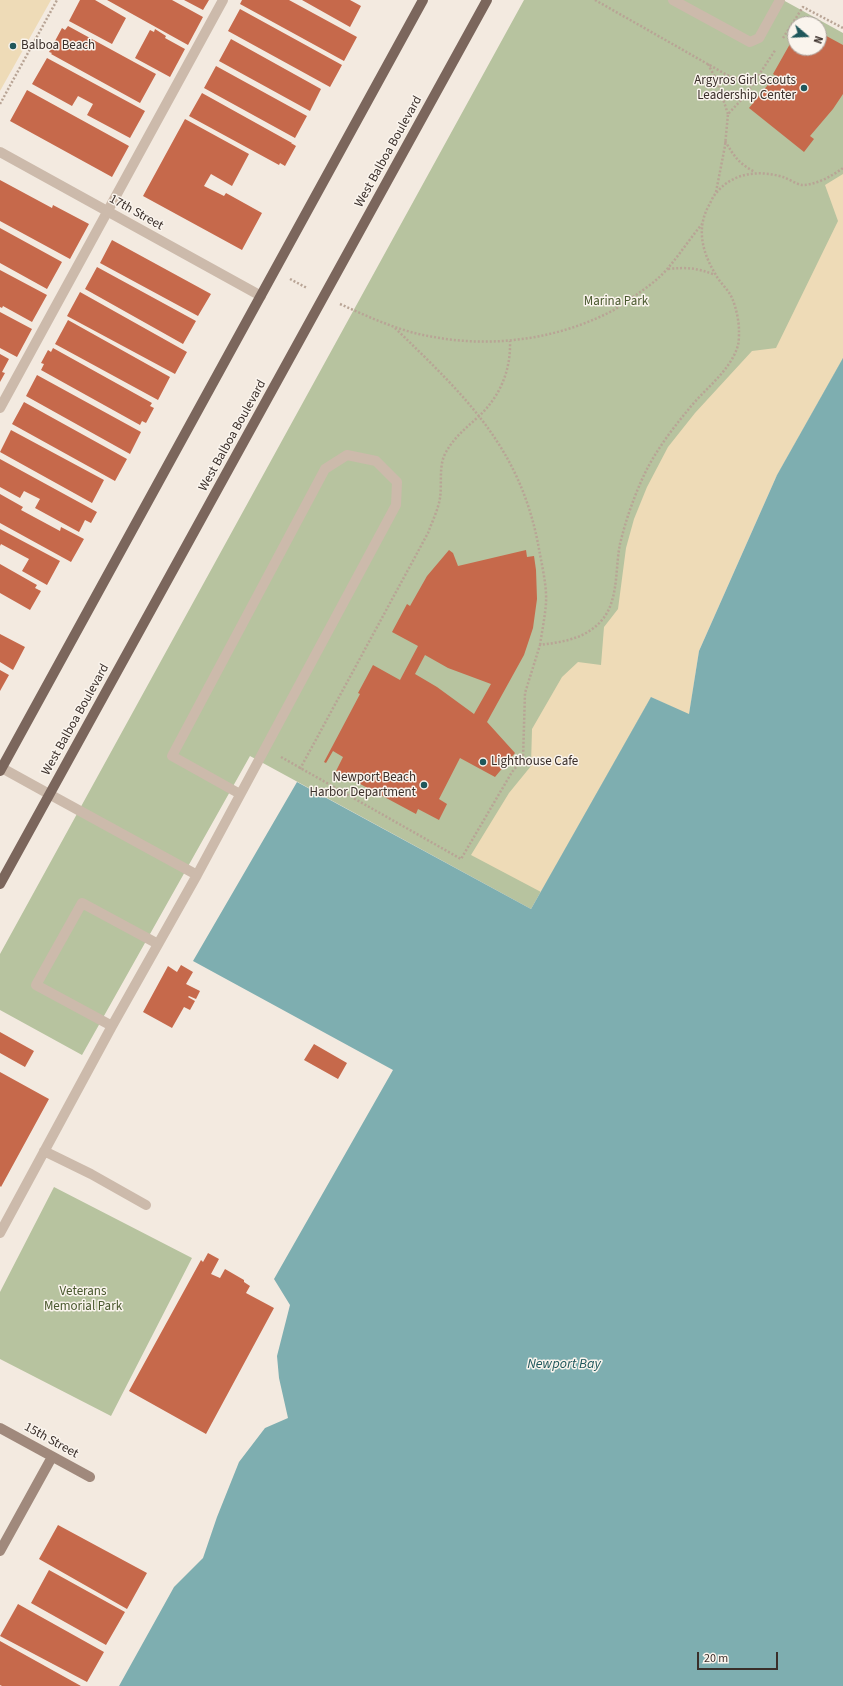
<!DOCTYPE html>
<style>
body{margin:0}
#map{position:relative;width:843px;height:1686px;overflow:hidden;background:#f3eae0;font-family:"Source Sans 3",sans-serif}
canvas{display:block}
.north{position:absolute;left:787px;top:16px;width:40px;height:40px;box-sizing:border-box;background:#faf4ed;border:1px solid #ada59f;border-radius:50%;rotate:109deg;font-size:11px;font-weight:700;line-height:16px;text-align:center;color:#3a2f2a}
.north::after{content:'';display:block;margin:auto;width:14px;height:18px;background:#1f575b;clip-path:polygon(50% 0,100% 100%,50% 72%,0 100%)}
.scale{position:absolute;left:697px;top:1652px;width:81px;height:18px;box-sizing:border-box;border:2px solid #3a2f2a;border-top:0;padding-left:5px;font-size:12px;line-height:14px;white-space:nowrap;color:#3a2f2a;-webkit-text-stroke:3px #faf4ed;paint-order:stroke}
</style>
<div id="map">
<canvas width="843" height="1686"></canvas>
<div class="north">N</div>
<div class="scale">20 m</div>
</div>
<script>
const c = document.querySelector('canvas').getContext('2d');
c.lineJoin = 'round';
function paint(path, color) { c.fillStyle = color; c.fill(path, 'evenodd'); }
function stroke(path, color, width, dash) { c.strokeStyle = color; c.lineWidth = width; c.lineCap = dash ? 'butt' : 'round'; c.setLineDash(dash || []); c.stroke(path); }
function label(font, color, halo, rows, align = 'center') {
  c.font = font + ' "Source Sans 3",sans-serif'; c.lineWidth = 3; c.setLineDash([]); c.textBaseline = 'middle'; c.strokeStyle = halo; c.fillStyle = color; for (const [text, x, y, turn = 0] of rows) {
    c.save(); c.translate(x, y); c.rotate((+turn || 0) * Math.PI / 180); c.textAlign = isNaN(turn) ? turn : align; if (halo) c.strokeText(text, 0, 0); c.fillText(text, 0, 0); c.restore();
  }
}
paint(new Path2D(`
 M524,0H783L843,33V358L531,909L250,756L82,1055L0,1010V954ZM795,24H819V48H795Z
 M54,1187L192,1258L111,1416L0,1359V1292Z`), '#b7c39f');
paint(new Path2D(`
 M0,0H51L0,91Z
 M843,174V358L777,475L699,651L689,715L651,697L541,892L471,855L509,793L531,766L532,729L562,677L578,662L601,665L604,627L618,609L626,548L634,519L647,487L668,447L695,413L752,351L776,348L838,221L825,185Z`), '#eedbb7');
paint(new Path2D(`
 M843,358V1686H119L174,1587L203,1558L217,1517L239,1462L265,1428L288,1418L279,1378L277,1356L290,1305L274,1279L393,1070L193,961L297,782L531,909L651,697L689,714L699,651L777,475Z`), '#7eaeb0');
paint(new Path2D(`
 M80,0H95L126,18L112,44L69,21Z
 M107,0H172L203,17L188,45Z
 M184,0H209L203,10Z
 M242,0H289L357,37L344,61L240,4Z
 M302,0H350L361,6L350,27Z
 M240,9L342,65L330,87L228,31Z
 M68,26L156,74L140,103L51,54L52,53L49,52L62,28L65,30Z
 M155,29L166,36L165,38L185,49L170,77L135,58L150,30L154,32Z
 M819,32L843,45V94L833,109L810,136L814,139L804,152L749,108L771,81L772,82L777,77L773,74L795,35V48H819Z
 M231,39L321,89L310,111L219,61Z
 M47,58L145,111L130,138L87,115L93,104L78,96L72,106L32,84Z
 M216,66L307,116L295,138L204,88Z
 M27,90L129,146L112,177L10,121Z
 M202,93L292,143H291L296,146L285,166L280,163L279,165L189,116Z
 M185,119L249,154L232,186L211,174L204,186L224,196L226,193L262,213L242,250L143,196Z
 M0,180L52,208L53,205L89,224L70,259L0,221Z
 M0,228L62,262L47,289L0,263Z
 M112,240L211,294L198,316L100,263Z
 M97,267L196,321L183,344L85,289Z
 M0,270L47,295L32,322L3,306L2,308L0,307Z
 M80,292L187,352L175,374L67,316Z
 M0,312L32,329L17,357L0,348Z
 M68,320L170,377L158,400L55,344Z
 M53,348L152,403L150,406L154,408L146,423L142,421L140,425L41,370L44,364L41,363L48,350L51,352Z
 M0,354L9,359L2,372L5,373L0,382Z
 M37,375L141,432L130,454L26,396Z
 M24,402L127,459L115,481L12,424Z
 M11,430L104,480L92,503L0,452Z
 M0,459L97,512L91,523L85,520L79,532L35,508L40,499L24,491L20,498L0,487Z
 M0,494L23,507L21,510L60,531L61,527L84,539L71,562L0,523Z
 M0,529L60,561L47,585L22,571L29,559L1,544L0,546Z
 M449,550L453,553L458,566L526,550L527,557L534,556L536,570L537,599L533,628L524,655L487,722L515,753L495,777L460,758L439,799L447,804L439,820L418,809L416,814L336,771L343,757L333,751L326,763L324,762L360,694L358,693L373,665L400,680L418,646L392,632L407,604L410,606L427,576ZM425,655L448,668L491,684L474,714L437,687L415,674Z
 M0,564L37,585L35,588L41,591L30,610L0,593Z
 M0,634L25,647L13,670L0,662Z
 M0,670L9,675L0,691Z
 M181,965L193,972L186,984L200,991L196,999L189,996L188,997L195,1001L190,1010L184,1007L172,1028L143,1012L168,966L177,972Z
 M0,1032L34,1051L25,1067L0,1053Z
 M314,1044L347,1063L338,1079L304,1060Z
 M0,1072L49,1099L1,1187L0,1186Z
 M208,1253L219,1259L211,1274L220,1278L225,1269L244,1280V1282L250,1286L246,1293L274,1308L206,1434L129,1391L201,1260L203,1262Z
 M58,1525L147,1573L127,1609L39,1559Z
 M49,1570L125,1612L106,1645L31,1603Z
 M18,1604L104,1652L87,1682L0,1636Z
 M0,1641L81,1686H2L0,1685Z`), '#c6694b');
stroke(new Path2D(`
 M595,0L727,75L742,80L756,79
 M783,38L803,7L843,28
 M708,64L717,81L728,114
 M0,104L57,0
 M725,141C734,156 739,164 755,172
 M716,192L725,146L728,114L745,96L776,49
 M668,269C687,267 698,268 715,275
 M290,279L307,288
 M340,304C371,318 401,332 434,337C493,348 557,339 610,312C618,308 626,302 633,297C645,289 659,279 668,268C680,254 691,237 703,223
 M395,328C465,396 521,448 539,549C542,566 547,586 546,603C545,617 542,631 540,645
 M281,757L461,859L512,772L523,759L525,693L540,645C562,642 586,639 602,620C619,600 615,568 620,544C626,519 635,493 647,469C658,448 673,428 688,410C704,389 731,371 738,345C739,341 739,335 739,331C739,321 736,307 732,298C728,289 720,283 716,275C703,254 696,230 708,207C711,202 713,196 717,192C734,172 760,170 783,177C789,179 796,184 802,185C816,185 832,176 843,168
 M300,769L428,533C432,522 438,510 440,498C442,485 439,469 444,456C452,439 465,429 478,417C500,397 511,370 510,341`), '#b8a495', 2.5, [2, 2]);
stroke(new Path2D(`
 M673,0L750,42L759,38L780,0
 M0,408L223,0
 M49,794L197,875L396,505L397,482L376,461L347,455L325,469L172,756L240,794
 M112,1026L36,985L82,903L158,944
 M44,1151L91,1174L146,1205
 M0,1233L112,1026L197,875`), '#ccbaab', 10);
stroke(new Path2D(`
 M0,152L261,296
 M0,767L49,794`), '#ccbaab', 10);
stroke(new Path2D(`
 M0,1428L90,1477
 M0,1551L52,1457`), '#a0897c', 10);
stroke(new Path2D(`
 M0,771L423,0
 M0,884L487,0`), '#7b665c', 10);
for (const [x, y, r, color] of [
 [13,46,4,"#1f575b"],
 [804,88,4,"#1f575b"],
 [483,762,4,"#1f575b"],
 [424,785,4,"#1f575b"]
]) { const dot = new Path2D(); dot.arc(x, y, r, 0, 2 * Math.PI); c.fillStyle = color; c.fill(dot); stroke(dot, '#faf4ed', 1.5); }
label('13px', '#3a2f2a', '#faf4ed', [
 ["Balboa Beach",21,46],
 ["Argyros Girl Scouts",796,81,"right"],
 ["Leadership Center",796,96,"right"],
 ["Lighthouse Cafe",491,762],
 ["Newport Beach",416,778,"right"],
 ["Harbor Department",416,793,"right"]
], 'left');
label('13px', '#3a2f2a', '#faf4ed', [
 ["West Balboa Boulevard",389,152,-61],
 ["17th Street",136,213,29],
 ["West Balboa Boulevard",233,436,-61],
 ["West Balboa Boulevard",76,720,-61],
 ["15th Street",51,1441,29]
]);
label('13px', '#49582e', '#faf4ed', [
 ["Marina Park",616,302],
 ["Veterans",83,1292],
 ["Memorial Park",83,1307]
]);
label('italic 14px', '#1f575b', '#faf4ed', [
 ["Newport Bay",564,1365]
]);
</script>
